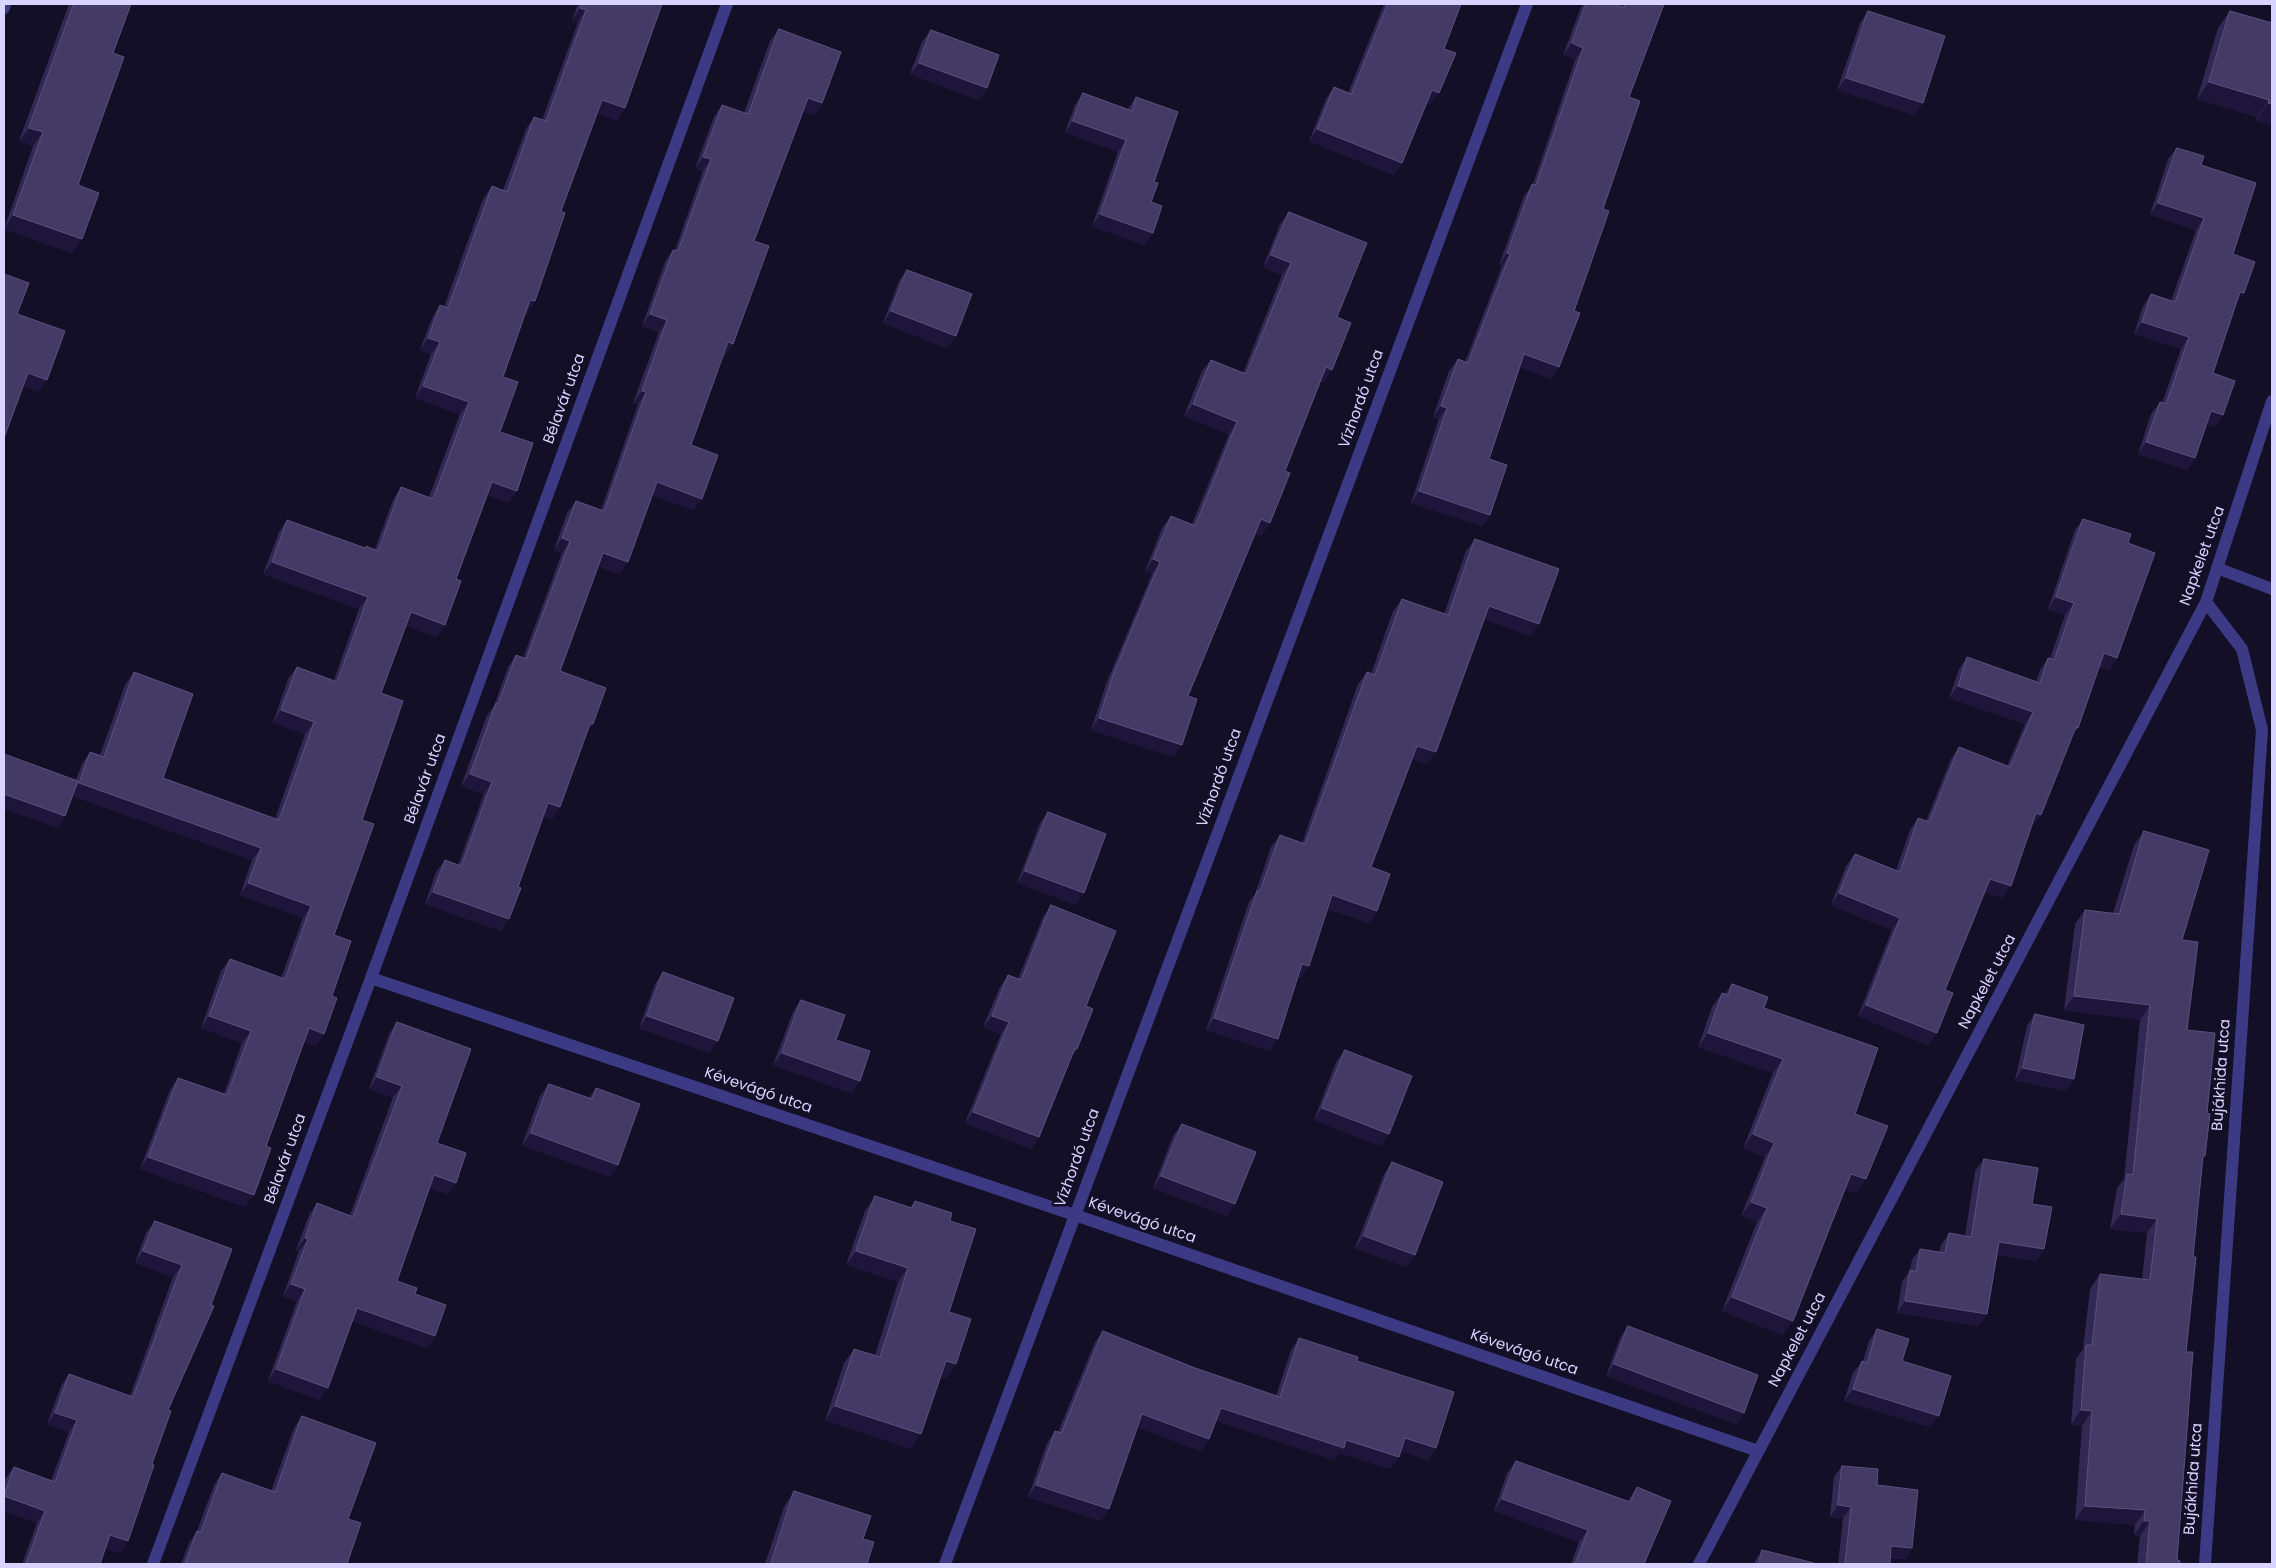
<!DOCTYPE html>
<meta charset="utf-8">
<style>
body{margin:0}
#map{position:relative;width:2276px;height:1568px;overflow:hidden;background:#130f26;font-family:Poppins,sans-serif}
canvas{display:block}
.frame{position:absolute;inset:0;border:5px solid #d9d4ff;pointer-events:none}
</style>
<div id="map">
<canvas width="2276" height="1568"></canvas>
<div class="frame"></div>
</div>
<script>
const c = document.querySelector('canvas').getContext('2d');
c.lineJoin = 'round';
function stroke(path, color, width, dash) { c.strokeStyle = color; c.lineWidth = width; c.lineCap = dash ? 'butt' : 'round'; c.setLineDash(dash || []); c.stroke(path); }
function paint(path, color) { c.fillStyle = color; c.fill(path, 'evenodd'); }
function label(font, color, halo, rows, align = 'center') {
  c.font = font + ' Poppins,sans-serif'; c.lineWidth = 5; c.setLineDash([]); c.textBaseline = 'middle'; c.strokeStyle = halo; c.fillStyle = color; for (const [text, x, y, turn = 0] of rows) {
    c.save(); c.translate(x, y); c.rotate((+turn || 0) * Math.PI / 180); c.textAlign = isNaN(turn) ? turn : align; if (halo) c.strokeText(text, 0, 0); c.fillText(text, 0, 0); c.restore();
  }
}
stroke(new Path2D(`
 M4,8L5,4
 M2217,568L2272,589
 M371,978L1075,1215L1758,1451
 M153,1564L371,978L727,4
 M945,1564L1527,4
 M1699,1564L2206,602L2272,401
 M2205,1564L2262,730L2242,649L2206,602`), '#3d3a85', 12);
paint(new Path2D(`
 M69,4H131L113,53L78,185L72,253L4,229L33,146L19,141Z
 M578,4H662L617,121L597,113L561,211L527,314L525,313L503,377L500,432L517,491L508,503L487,495L456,579L445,625L436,637L406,626L381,693L362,820L334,935L332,996L324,1034L315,1046L304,1042L245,1207L140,1169L170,1090L178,1078L224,1094L242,1043L201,1028L221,971L230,959L281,978L303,918L240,895L252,860L73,796L65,816L57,828L82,764L90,752L100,755L125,685L134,672L163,778L275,819L305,734L273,723L288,679L297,667L334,680L359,609L263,574L279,532L287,520L365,548L366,546L375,549L393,500L401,487L429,497L460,414L415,398L431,354L420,350L432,318L440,305L444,307L483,199L492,186L503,190L526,129L534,117L542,120L578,22L572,20Z
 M1384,4H1461L1444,49L1431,104L1427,103L1402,163L1394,175L1309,141L1326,99L1334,87L1348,93Z
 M1583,4H1613L1620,6L1621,4H1664L1629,97L1603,209L1574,311L1559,367L1551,379L1520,367L1489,459L1490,515L1482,526L1411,503L1439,419L1433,417L1449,371L1458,359L1465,362L1502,266L1499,265L1524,196L1533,184L1575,60L1563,55L1581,7Z
 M1868,11L1923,103L1914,115L1837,90L1860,23Z
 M2230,11L2272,23V125L2256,120L2257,117L2197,99L2218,28Z
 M779,29L822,103L814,115L803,111L754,241L733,344L725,356L723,355L691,445L693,510L652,495L619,574L598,566L560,671L587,733L560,807L552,819L543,816L501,931L425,904L436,872L445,860L458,865L484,794L461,786L487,715L494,706L508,667L516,655L523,658L562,553L554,550L567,513L576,501L601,510L638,404L633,403L659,332L642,326L665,262L673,250H675L703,171L695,168L714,117L722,105L744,113L770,41Z
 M931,30L987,88L979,100L910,74L922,42Z
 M1083,93L1128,109L1136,97L1154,182L1151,202L1153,233L1144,245L1092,226L1118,152L1065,132L1075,105Z
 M2177,148L2201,165L2233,254L2236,305L2213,373L2215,427L2207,424L2195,458L2187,470L2138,454L2151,414L2160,402L2162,403L2181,349L2134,334L2143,306L2151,294L2171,301L2196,230L2150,215L2168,159Z
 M1289,212L1337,317L1324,382L1321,381L1285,471L1262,535L1256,533L1188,696L1174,757L1091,730L1106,684L1152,574L1145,571L1162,528L1171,516L1192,524L1229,434L1184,416L1202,371L1211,360L1243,373L1282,275L1263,267L1280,224Z
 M907,270L956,336L947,348L883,323L899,281Z
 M2083,519L2128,543L2117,658L2109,670L2099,667L2078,728L2072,735L2032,827H2031L2002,898L1985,892L1945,990L1937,1033L1928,1045L1858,1016L1892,930L1831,905L1846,866L1855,854L1896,870L1910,830L1918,818L1926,821L1951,759L1959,747L2007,766L2025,724L1949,698L1959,669L1967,657L2036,682L2040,670L2048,658H2050L2065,615L2048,609L2075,530Z
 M1475,539L1539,624L1530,636L1484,619L1427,764L1412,759L1371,867L1377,911L1369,923L1328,909L1301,978L1298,977L1270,1051L1206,1030L1249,902L1255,894L1271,847L1280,835L1302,843L1358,684L1367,672L1371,674L1393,611L1402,599L1444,614L1466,551Z
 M1048,812L1076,905L1017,883L1040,823Z
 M2144,831L2182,940L2187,1030L2203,1160L2193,1257L2186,1352L2177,1560L2180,1564H2137L2140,1536L2134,1535L2135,1525L2075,1520L2082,1426L2071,1425L2076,1359L2083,1349L2090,1289L2100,1274L2142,1279L2147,1233L2110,1229L2117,1188L2124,1179L2140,1020L2064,1010L2075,924L2085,910L2113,913L2134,845Z
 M1051,905L1086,1006L1077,1049L1071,1057L1039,1137L1031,1149L965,1123L1001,1034L983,1027L1000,987L1008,975L1018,979L1043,917Z
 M663,972L710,1053L639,1028L655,984Z
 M1732,984L1764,1008L1855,1114L1856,1193L1845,1189L1783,1335L1722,1311L1757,1222L1741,1216L1765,1157L1743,1148L1773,1073L1698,1047L1712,1007L1722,993L1725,994Z
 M801,1000L836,1040L860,1081L851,1093L773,1065L793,1012Z
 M2035,1014L2066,1091L2015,1080L2027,1026Z
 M397,1022L437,1143L456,1183L448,1194L429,1188L397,1281L415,1294L435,1336L427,1348L352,1321L319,1400L268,1381L297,1301L283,1296L299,1251L296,1250L309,1215L317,1203L350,1215L393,1097L369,1089L389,1034Z
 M1345,1050L1389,1134L1380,1146L1314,1120L1336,1062Z
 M549,1084L589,1098L596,1088L610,1177L522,1145L540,1096Z
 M1182,1124L1227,1216L1153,1188L1173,1136Z
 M1984,1159L2032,1204L2044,1249L2036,1261L1997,1255L1987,1314L1978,1326L1897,1313L1902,1282L1910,1270L1912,1260L1920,1249L1939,1252L1941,1245L1949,1233L1965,1236L1975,1171Z
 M1392,1162L1406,1267L1355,1248L1384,1174Z
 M875,1196L910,1208L915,1201L950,1221L949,1312L956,1364L946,1378L941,1377L911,1449L825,1420L844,1363L854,1349L875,1355L898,1282L846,1265L865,1211Z
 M155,1221L232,1249L168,1410L120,1553L106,1548L100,1564H22L37,1523L4,1511V1483L5,1479L14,1467L51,1481L69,1432L47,1424L61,1386L69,1374L130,1396L173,1277L135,1263L146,1233Z
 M1628,1326L1744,1413L1736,1424L1606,1376L1620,1338Z
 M1877,1329L1902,1361L1930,1427L1844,1401L1853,1373L1862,1361H1863L1869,1341Z
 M1103,1331L1195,1368L1276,1396L1291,1350L1299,1338L1357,1361L1436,1448L1428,1460L1401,1451L1391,1469L1340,1453L1335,1460L1216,1421L1201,1451L1137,1427L1101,1521L1028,1497L1047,1443L1055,1431L1058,1432L1095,1342Z
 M302,1416L348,1519L347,1564H181L189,1543L197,1531L214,1485L222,1473L271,1491L294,1428Z
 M1516,1461L1628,1501L1637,1487L1644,1564H1571L1579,1542L1494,1511L1507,1473Z
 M1842,1466L1877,1485L1912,1548L1905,1559L1890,1558V1564H1838L1843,1518L1830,1517L1834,1477Z
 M794,1491L863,1539L867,1564H765L784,1507Z
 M1762,1550L1818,1564H1754L1755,1561Z`), '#312854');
paint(new Path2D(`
 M580,8L586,10L578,22L572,20Z
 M1572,43L1583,48L1575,60L1563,55Z
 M919,63L987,88L979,100L910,74Z
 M1846,78L1923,103L1914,115L1837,90Z
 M2209,82L2269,100L2257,117L2197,99Z
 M1432,90L1439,93L1431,104L1424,101Z
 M808,98L822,103L814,115L799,110Z
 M602,100L625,108L617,121L593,112Z
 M2268,103L2272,104V125L2256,120Z
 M1073,121L1126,140L1118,152L1065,132Z
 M29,128L43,132L33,146L19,141Z
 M1317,129L1402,163L1394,175L1309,141Z
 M703,157L711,159L703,171L695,168Z
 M2158,203L2204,218L2196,230L2150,215Z
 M1100,214L1153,233L1144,245L1092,226Z
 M13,215L82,239L72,253L4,229Z
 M1507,253L1510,254L1502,266L1499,265Z
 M1271,255L1291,263L1282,275L1263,267Z
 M2240,292L2244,293L2235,305Z
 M530,300L535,301L527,314L522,312Z
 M891,311L956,336L947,348L883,323Z
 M650,314L667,320L659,332L642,326Z
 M2142,322L2189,337L2181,349L2134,334Z
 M428,338L440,342L431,354L420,350Z
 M728,342L733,344L725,356L720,354Z
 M1524,354L1559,367L1551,379L1516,366Z
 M1326,367L1332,370L1324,382L1318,379Z
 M28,373L47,380L39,392L19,385Z
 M423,386L469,402L460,414L415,398Z
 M642,391L646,392L638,404L633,403Z
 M1193,404L1237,422L1229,434L1184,416Z
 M1441,406L1447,408L1439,419L1433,417Z
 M2211,411L2223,415L2215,427L2203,423Z
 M2146,442L2195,458L2187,470L2138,454Z
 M492,482L517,491L508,503L483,494Z
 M657,482L702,499L693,510L649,494Z
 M1419,491L1490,515L1482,526L1411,503Z
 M1261,519L1270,523L1262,535L1253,531Z
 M562,538L570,541L562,553L554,550Z
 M603,553L628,562L619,574L595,565Z
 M1153,559L1160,562L1152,574L1145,571Z
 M272,562L368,597L359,609L263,574Z
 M2056,597L2074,603L2065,615L2048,609Z
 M1489,606L1539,624L1530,636L1480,618Z
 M411,612L445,625L436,637L402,625Z
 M2104,653L2117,658L2109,670L2096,665Z
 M1958,686L2033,712L2025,724L1949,698Z
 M281,710L314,722L305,734L273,723Z
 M1099,718L1182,745L1174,757L1091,730Z
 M590,724H593L585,736Z
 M1417,746L1436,752L1427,764L1409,758Z
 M470,774L492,782L484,794L461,786Z
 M79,783L261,848L252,860L71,795Z
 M4,794L65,816L57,828L4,809Z
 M548,803L560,807L552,819L540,815Z
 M2036,813L2041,815L2032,827L2028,825Z
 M1025,871L1084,893L1076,905L1017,883Z
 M1990,879L2011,886L2002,898L1982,891Z
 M248,883L311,906L303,918L240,895Z
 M433,892L509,919L501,931L425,904Z
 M1839,893L1900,918L1892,930L1831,905Z
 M1332,895L1377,911L1369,923L1323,907Z
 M1302,964L1309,966L1301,978L1294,976Z
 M2074,996L2150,1005L2140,1020L2064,1010Z
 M1866,1005L1937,1033L1928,1045L1858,1016Z
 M209,1016L251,1031L242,1043L201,1028Z
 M647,1016L718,1041L710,1053L639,1028Z
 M992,1016L1009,1022L1001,1034L983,1027Z
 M1214,1018L1278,1039L1270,1051L1206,1030Z
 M309,1028L324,1034L315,1046L300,1041Z
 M1708,1033L1783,1059L1773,1073L1698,1047Z
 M782,1053L860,1081L851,1093L773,1065Z
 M2023,1068L2074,1079L2066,1091L2015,1080Z
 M377,1077L402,1086L393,1097L369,1089Z
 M1322,1108L1389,1134L1380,1146L1314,1120Z
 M973,1112L1039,1137L1031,1149L965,1123Z
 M531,1133L618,1165L610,1177L522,1145Z
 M1753,1134L1774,1143L1765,1157L1743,1148Z
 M148,1157L254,1195L245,1207L140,1169Z
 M1851,1174L1866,1179L1856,1193L1842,1188Z
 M434,1175L456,1183L448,1194L426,1187Z
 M1161,1176L1235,1204L1227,1216L1153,1188Z
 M1751,1202L1767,1208L1757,1222L1741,1216Z
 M2121,1214L2157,1219L2147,1233L2110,1229Z
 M1364,1236L1415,1255L1406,1267L1355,1248Z
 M305,1238L308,1239L299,1251L296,1250Z
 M1999,1242L2044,1249L2036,1261L1990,1254Z
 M143,1251L182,1265L173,1277L135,1263Z
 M856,1251L908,1268L898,1282L846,1265Z
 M291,1284L305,1289L297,1301L283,1296Z
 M1732,1297L1793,1321L1783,1335L1722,1311Z
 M1905,1301L1987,1314L1978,1326L1897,1313Z
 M357,1308L435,1336L427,1348L349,1320Z
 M946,1361L956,1364L946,1378L936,1375Z
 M1614,1364L1744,1413L1736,1424L1606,1376Z
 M276,1369L328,1388L319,1400L268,1381Z
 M1853,1389L1939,1416L1930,1427L1844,1401Z
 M835,1406L921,1434L911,1449L825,1420Z
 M1221,1408L1346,1440L1399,1457L1391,1469L1340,1453L1335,1460L1212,1420Z
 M2081,1410L2092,1411L2082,1426L2071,1425Z
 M55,1413L77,1420L69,1432L47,1424Z
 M1142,1414L1209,1439L1201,1451L1133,1426Z
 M1405,1438L1436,1448L1428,1460L1397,1450Z
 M1036,1485L1109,1509L1101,1521L1028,1497Z
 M4,1496L45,1511L37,1523L4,1511Z
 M1502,1499L1588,1530L1579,1542L1494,1511Z
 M1838,1505L1851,1507L1843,1518L1830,1517Z
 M2085,1506L2145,1510L2135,1525L2075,1520Z
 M2144,1521H2150L2140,1536L2134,1535Z
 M110,1535L128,1541L120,1553L102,1547Z
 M1891,1546L1912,1548L1905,1559L1883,1557Z`), '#1d163a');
const building = new Path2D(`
 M74,4H131L113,53L124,57L78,185L99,193L82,239L13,215L43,132L29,128Z
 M582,4H662L625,108L602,100L561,211L565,213L535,301L530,300L503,377L518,382L500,432L533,443L517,491L492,482L456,579L461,581L445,625L411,612L381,693L403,701L362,820L374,824L334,935L351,941L332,996L337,998L324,1034L309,1028L266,1146L271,1148L254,1195L148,1157L178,1078L227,1095L251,1031L209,1016L230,959L285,979L311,906L248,883L261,848L79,783L90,752L104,757L134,672L193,694L163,778L279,820L314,722L281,710L297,667L337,682L368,597L272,562L287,520L365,548L366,546L378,551L401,487L433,499L469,402L423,386L440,342L428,338L440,305L448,308L492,186L507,192L534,117L546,121L586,10L580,8Z
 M1388,4H1461L1444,49L1456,53L1439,93L1432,90L1402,163L1317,129L1334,87L1351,94Z
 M1586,4H1613L1624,8L1625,4H1664L1629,97L1640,101L1603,209L1609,211L1574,311L1580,313L1559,367L1524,354L1489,459L1507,465L1490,515L1419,491L1447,408L1441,406L1458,359L1468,363L1510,254L1507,253L1532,184L1536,185L1583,48L1572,43Z
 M1868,11L1945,36L1923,103L1846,78Z
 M2230,11L2272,23V104L2268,103L2269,100L2209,82Z
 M779,29L841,52L822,103L808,98L754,241L769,246L733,344L728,342L691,445L718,455L702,499L657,482L628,562L603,553L560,671L606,688L593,724H590L560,807L548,803L518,887L521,888L509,919L433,892L445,860L461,866L492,782L470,774L496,703L498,704L516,655L526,659L570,541L562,538L576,501L604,511L646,392L642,391L667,320L650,314L673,250L678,251L711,159L703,157L722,105L748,114Z
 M931,30L999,55L987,88L919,63Z
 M1083,93L1132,111L1136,97L1178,112L1154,182L1158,183L1151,202L1162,206L1153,233L1100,214L1126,140L1073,121Z
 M2177,148L2204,156L2201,165L2256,183L2233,254L2255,262L2244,293L2240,292L2213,373L2235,381L2223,415L2211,411L2195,458L2146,442L2160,402L2166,404L2189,337L2142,322L2151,294L2175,302L2204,218L2158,203Z
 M1289,212L1367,243L1337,317L1351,323L1332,370L1326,367L1285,471L1290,473L1270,523L1261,519L1188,696L1197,699L1182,745L1099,718L1114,672L1160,562L1153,559L1171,516L1195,526L1237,422L1193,404L1211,360L1246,374L1291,263L1271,255Z
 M907,270L972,294L956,336L891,311Z
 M4,274L29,283L17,314L65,331L47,380L28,373L4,438Z
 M2083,519L2131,534L2128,543L2155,553L2117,658L2104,653L2078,728L2076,727L2041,815L2036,813L2011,886L1990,879L1945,990L1953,993L1937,1033L1866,1005L1900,918L1839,893L1855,854L1900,872L1918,818L1929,822L1959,747L2010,767L2033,712L1958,686L1967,657L2040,683L2048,658L2054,660L2074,603L2056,597Z
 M1475,539L1559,569L1539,624L1489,606L1436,752L1417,746L1371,867L1390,874L1377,911L1332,895L1309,966L1302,964L1278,1039L1214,1018L1257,891H1260L1280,835L1305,844L1367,672L1375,675L1402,599L1448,615Z
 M4,754L78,781L65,816L4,794Z
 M1048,812L1106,834L1084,893L1025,871Z
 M2144,831L2209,850L2182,940L2198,942L2187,1030L2215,1033L2207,1113L2210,1114L2205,1156H2203L2193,1257H2196L2186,1352H2193L2177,1560L2180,1561V1564H2146L2150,1521H2144L2145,1510L2085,1506L2092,1411L2081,1410L2086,1345H2092L2100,1274L2150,1280L2157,1219L2121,1214L2127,1174L2133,1175L2150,1005L2074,996L2085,910L2119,914Z
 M1051,905L1116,931L1086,1006L1093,1009L1077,1049L1075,1048L1039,1137L973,1112L1009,1022L992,1016L1008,975L1021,980Z
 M663,972L734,998L718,1041L647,1016Z
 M1732,984L1768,997L1764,1008L1878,1048L1855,1114L1888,1126L1866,1179L1851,1174L1793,1321L1732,1297L1767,1208L1751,1202L1774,1143L1753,1134L1783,1059L1708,1033L1722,993L1728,995Z
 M801,1000L845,1015L836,1040L870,1051L860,1081L782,1053Z
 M2035,1014L2084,1025L2074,1079L2023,1068Z
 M397,1022L471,1049L437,1143L466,1153L456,1183L434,1175L397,1281L417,1288L415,1294L446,1305L435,1336L357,1308L328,1388L276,1369L305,1289L291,1284L308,1239L305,1238L317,1203L353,1217L402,1086L377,1077Z
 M1345,1050L1412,1076L1389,1134L1322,1108Z
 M549,1084L592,1099L596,1088L640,1104L618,1165L531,1133Z
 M1182,1124L1256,1152L1235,1204L1161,1176Z
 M1984,1159L2038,1168L2032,1204L2052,1207L2044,1249L1999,1242L1987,1314L1905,1301L1910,1270L1916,1272L1920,1249L1945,1253L1949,1233L1971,1237Z
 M1392,1162L1443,1182L1415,1255L1364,1236Z
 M875,1196L912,1208L915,1201L952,1213L950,1221L976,1229L949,1312L971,1319L956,1364L946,1361L921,1434L835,1406L854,1349L880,1357L908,1268L856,1251Z
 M155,1221L232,1249L211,1305L214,1306L168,1410L171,1411L152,1464L154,1465L128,1541L110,1535L100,1564H26L45,1511L4,1496L14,1467L55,1482L77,1420L55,1413L69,1374L133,1397L182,1265L143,1251Z
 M1628,1326L1758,1375L1744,1413L1614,1364Z
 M1877,1329L1909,1339L1902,1361L1951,1376L1939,1416L1853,1389L1862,1361L1867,1363Z
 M1103,1331L1195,1368L1280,1397L1299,1338L1358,1357L1357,1361L1454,1392L1436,1448L1405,1438L1399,1457L1346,1440L1344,1448L1221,1408L1209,1439L1142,1414L1109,1509L1036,1485L1055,1431L1061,1433Z
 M302,1416L376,1443L348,1519L361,1523L347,1564H185L197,1531L201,1532L222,1473L275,1492Z
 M1516,1461L1630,1502L1637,1487L1671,1501L1644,1564H1575L1588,1530L1502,1499Z
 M1842,1466L1878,1469L1877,1485L1918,1490L1912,1548L1891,1546L1890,1564H1845L1851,1507L1838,1505Z
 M794,1491L871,1516L863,1539L874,1542L867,1564H771Z
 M1762,1550L1818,1564H1759Z`);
paint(building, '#433a66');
stroke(building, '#5a527e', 1);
label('15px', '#d9d4ff', '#130f26', [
 ["Bélavár utca",565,399,-70],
 ["Vízhordó utca",1362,399,-70],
 ["Napkelet utca",2203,556,-70],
 ["Vízhordó utca",1220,778,-70],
 ["Bélavár utca",426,779,-70],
 ["Napkelet utca",1988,982,-62],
 ["Bujákhida utca",2222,1075,-86],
 ["Kévevágó utca",758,1091,19],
 ["Vízhordó utca",1078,1158,-70],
 ["Bélavár utca",286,1159,-70],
 ["Kévevágó utca",1142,1221,19],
 ["Napkelet utca",1798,1340,-62],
 ["Kévevágó utca",1524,1353,19],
 ["Bujákhida utca",2194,1479,-86]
]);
</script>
